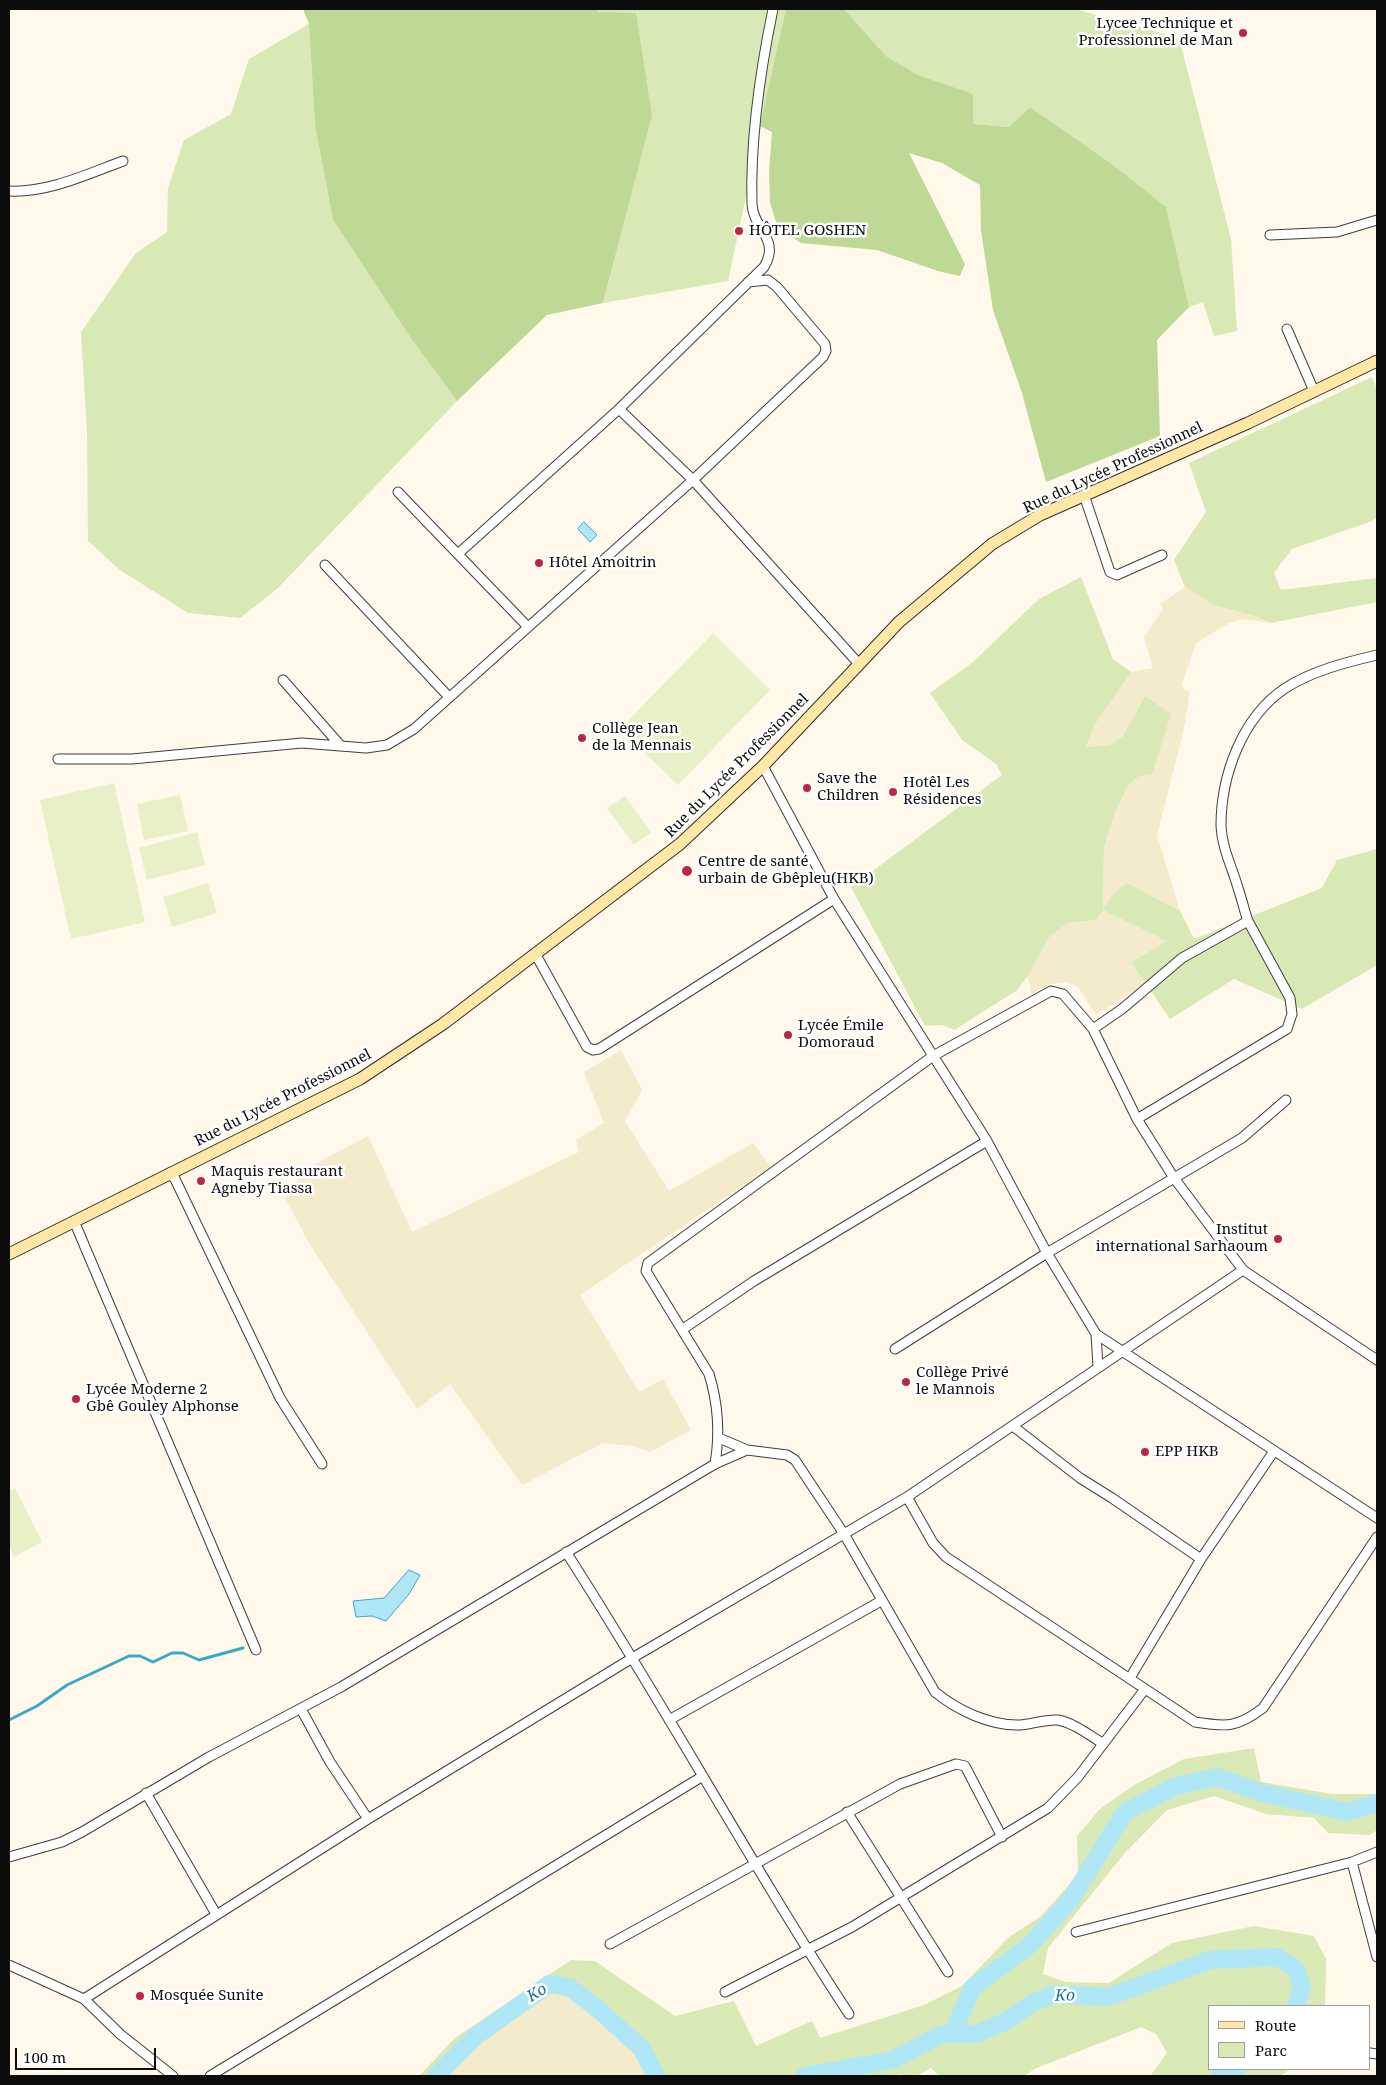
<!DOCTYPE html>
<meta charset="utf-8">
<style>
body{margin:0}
#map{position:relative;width:1386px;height:2085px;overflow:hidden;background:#fff8eb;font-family:"Noto Serif",serif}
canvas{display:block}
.frame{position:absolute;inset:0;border:10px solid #0c0c0c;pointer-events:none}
.legend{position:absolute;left:1208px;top:2005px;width:162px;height:65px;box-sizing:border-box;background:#fff;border:1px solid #9e9e9e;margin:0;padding:6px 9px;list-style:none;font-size:15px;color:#0c0c0c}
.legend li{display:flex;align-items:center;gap:10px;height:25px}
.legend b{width:25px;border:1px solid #9e9e9e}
.scale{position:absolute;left:15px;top:2048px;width:141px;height:22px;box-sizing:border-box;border:2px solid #0c0c0c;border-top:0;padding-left:6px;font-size:15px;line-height:18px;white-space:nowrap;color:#0c0c0c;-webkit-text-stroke:4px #fff;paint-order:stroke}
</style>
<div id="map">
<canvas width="1386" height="2085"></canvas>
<div class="frame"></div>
<ul class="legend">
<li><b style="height:6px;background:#ffe7a6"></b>Route</li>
<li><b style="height:14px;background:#d8e9b6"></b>Parc</li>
</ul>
<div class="scale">100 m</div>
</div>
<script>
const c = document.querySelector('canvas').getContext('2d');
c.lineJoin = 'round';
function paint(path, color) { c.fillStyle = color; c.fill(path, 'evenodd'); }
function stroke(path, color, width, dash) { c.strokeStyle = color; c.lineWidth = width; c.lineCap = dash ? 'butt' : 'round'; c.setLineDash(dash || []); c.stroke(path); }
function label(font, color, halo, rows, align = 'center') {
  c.font = font + ' "Noto Serif",serif'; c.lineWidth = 5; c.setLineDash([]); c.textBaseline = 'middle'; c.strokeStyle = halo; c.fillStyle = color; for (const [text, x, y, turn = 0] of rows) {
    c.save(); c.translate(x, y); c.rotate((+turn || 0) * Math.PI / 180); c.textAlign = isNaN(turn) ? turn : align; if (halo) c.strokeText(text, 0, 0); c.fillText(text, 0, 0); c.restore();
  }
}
paint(new Path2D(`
 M1185,587L1214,605L1255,616L1271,623L1243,619L1229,623L1196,643L1181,686L1190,693L1183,733L1157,835L1180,911L1127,883L1104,910L1168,941L1131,962L1146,983L1096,1015L1078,987L1067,982L1050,984L1031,994L1028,976L1048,937L1068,923L1096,920L1103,910L1104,847L1115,813L1128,785L1139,776L1145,696L1123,736L1110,745L1086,747L1094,726L1131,672L1153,668L1144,637L1163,609L1161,603Z
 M621,1050L642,1090L625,1121L669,1191L753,1143L771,1167L580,1295L639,1392L663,1379L691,1430L650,1452L632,1446L603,1443L522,1485L450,1384L417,1409L309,1243L285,1198L304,1170L368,1136L412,1232L579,1152L576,1140L604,1123L584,1072Z
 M549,1984L569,1987L598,2009L642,2049L656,2076H436L476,2036Z`), '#f4eacc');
paint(new Path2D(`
 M593,9H786L728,281L603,303L652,116L599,12Z
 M844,9H1075L1179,38L1231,239L1237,331L1214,336L1203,302L1189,307L1166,207L1112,165L1030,107L1009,127L973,124L972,94L918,75L886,56Z
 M309,24L315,125L333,220L410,337L457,401L278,588L240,618L188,613L120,570L88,541L87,432L81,332L136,253L167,232L168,188L184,140L231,114L249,59Z
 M1372,377L1377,389V517L1372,521L1292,549L1274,573L1281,590L1377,578V602L1271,623L1255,616L1214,605L1185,587L1174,560L1206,512L1189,463Z
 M1081,577L1113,659L1131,672L1094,726L1086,747L1110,745L1123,736L1145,696L1171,714L1152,774L1139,776L1128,785L1115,813L1104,847L1103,909L1114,893L1127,883L1180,911L1194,939L1322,888L1337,860L1377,849V965L1302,1009L1234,979L1170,1019L1131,962L1167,941L1103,910L1096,920L1068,923L1049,937L1028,976L1016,991L954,1030L942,1025L925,1026L851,887L1002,775L996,764L962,740L930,693L973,662L1039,599Z
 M1254,1748L1261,1782L1332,1794H1377V1830L1370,1835L1328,1833L1314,1818L1266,1814L1214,1796L1167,1810L1124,1854L1048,1948L1043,1974L1065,1982L1109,1983L1172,1943L1254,1926L1314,1936L1326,1959L1325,2006H1210V2069H1290L1281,2076H1150L1167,2053L1156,2034L1141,2027L1034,2069L1025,2076H939L931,2068C922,2073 911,2081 901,2074L895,2076H656L642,2049L598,2009L569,1987L549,1984L476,2036L436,2076H419L455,2038L571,1960L595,1961L675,2016L734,2001L756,2046L812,2021L820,2038L924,2005L962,1986L1009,1937L1041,1916L1078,1875L1077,1836L1100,1809L1134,1785L1184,1759Z`), '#d8e9b6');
paint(new Path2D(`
 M303,9H596L599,12L636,13L652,116L603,303L547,315L457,401L410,337L333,220L315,125L309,24Z
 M786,9H844L886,56L918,75L973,94V124L1009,127L1030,107L1113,165L1166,207L1189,307L1157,340L1160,436L1046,482L1022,393L993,310L981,231L980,185L942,163L909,153L965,264L960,276L938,271L877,250L801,243L778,228L770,203L769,173L772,132L760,126Z`), '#bed995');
paint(new Path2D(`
 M713,633L770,690L678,785L620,729Z
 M114,783L145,922L71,939L40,800Z
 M180,795L188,831L144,840L137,804Z
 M625,796L651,832L634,845L607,808Z
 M197,832L205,865L147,880L139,848Z
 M208,883L217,913L172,927L163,897Z
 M15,1488L42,1542L14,1557L9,1545V1491Z`), '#e8f0c7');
const water = new Path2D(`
 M584,522L597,535L590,542L578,529Z
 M409,1570L420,1575L409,1594L386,1621L372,1616L356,1617L353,1601L384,1598Z`);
paint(water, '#b0e7f6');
stroke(water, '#37a9cd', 1);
stroke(new Path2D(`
 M9,1720L37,1706L67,1685L129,1656H140L153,1662L172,1653H183L199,1660L243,1648`), '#37a9cd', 3);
stroke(new Path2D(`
 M952,2034L973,1987L1029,1946L1071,1899L1125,1812L1176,1786L1217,1777L1262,1793L1348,1812L1377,1803
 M436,2076L476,2036L549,1984L569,1987L598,2009L642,2049L656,2076
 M804,2076L892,2060L942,2034H976L1006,2021L1034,2002L1054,1994L1108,1997L1210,1960L1277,1957L1296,1969L1302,1987L1296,2006
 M1219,2076L1237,2069`), '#b0e7f6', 18);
const minor = new Path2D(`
 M9,191C48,193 87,174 123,161
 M1270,235L1337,232L1377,220
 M1287,329L1314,391
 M619,409L693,480L859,664
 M398,492L528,627
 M1084,495L1110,572L1117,575L1162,555
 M459,553L619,409L764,267C781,239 753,229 752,204C750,139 760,72 773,9
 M325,565L449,697
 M283,680L340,745
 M58,759H132L302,743L366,748L387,745L414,729L693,480L823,357L826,351L825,344L777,287L768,280L748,282
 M763,766L834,899L987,1141L1047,1253L1096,1334L1377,1518
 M536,955L587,1047L593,1050L599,1049L834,899
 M1093,1029L1122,1009L1182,958L1248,921C1244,910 1242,899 1238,888C1232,867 1222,848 1221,826C1221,775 1242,718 1284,689C1311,671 1347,662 1377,655
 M1137,1119L1287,1029L1292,1014L1290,998L1248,921
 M169,1173L175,1179L280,1398L322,1464
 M74,1221L256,1650
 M683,1329L754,1281L987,1141
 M1096,1334L1098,1367
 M895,1349L1047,1253L1242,1138L1286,1100
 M1014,1427L1080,1478L1112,1498L1201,1559L1274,1451
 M719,1438L747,1450
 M715,1464C720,1434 718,1403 709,1374L646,1271L648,1263L933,1056L1051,991L1063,994L1093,1029L1137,1119L1174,1178L1243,1270L1377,1360
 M907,1497L933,1543L946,1557L1195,1722C1226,1727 1237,1728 1263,1708L1377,1537
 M566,1552C664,1704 750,1863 849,2014
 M1130,1678L1201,1559
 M301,1709L330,1762L368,1819
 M669,1720L881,1601
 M146,1793L216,1914
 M847,1812L948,1972
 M9,1857L62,1842L82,1832L209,1757L341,1687L715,1464L747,1450L787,1455L795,1460L844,1534L935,1692C957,1710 990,1726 1020,1725C1032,1724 1046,1719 1058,1720C1074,1723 1089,1735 1102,1743
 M1352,1862L1377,1957
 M1076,1932L1352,1862L1377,1852
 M610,1944L900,1784L956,1764L965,1766L1002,1837
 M9,1965L84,1999L120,2034L173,2076
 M725,1992L852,1927L1048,1808L1078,1777L1145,1689
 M84,1999L368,1819L634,1657L907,1497L1243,1270
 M1370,2053L1377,2054
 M210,2076L703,1776`);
const secondary = new Path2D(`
 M9,1254L360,1079L443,1024L680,844L763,766L899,622L992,544L1040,515L1248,423L1377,361`);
stroke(minor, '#3f3f3f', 11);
stroke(secondary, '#2e2e2e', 13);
stroke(minor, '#fff', 9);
stroke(secondary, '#ffe7a6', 11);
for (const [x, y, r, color] of [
 [1243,33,5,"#bc2544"],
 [739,231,5,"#bc2544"],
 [539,563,5,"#bc2544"],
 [582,738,5,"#bc2544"],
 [807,788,5,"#bc2544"],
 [893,792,5,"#bc2544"],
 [687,871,6,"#bc2544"],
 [788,1035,5,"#bc2544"],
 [201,1181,5,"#bc2544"],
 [1278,1239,5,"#bc2544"],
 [906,1382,5,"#bc2544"],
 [76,1399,5,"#bc2544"],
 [1145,1452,5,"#bc2544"],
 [140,1996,5,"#bc2544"]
]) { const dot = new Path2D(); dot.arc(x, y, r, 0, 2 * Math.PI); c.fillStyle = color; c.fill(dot); stroke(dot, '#fff', 2); }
label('15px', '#0c0c0c', '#fff', [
 ["Lycee Technique et",1233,24,"right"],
 ["Professionnel de Man",1233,41,"right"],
 ["HÔTEL GOSHEN",749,231],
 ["Hôtel Amoitrin",549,563],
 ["Collège Jean",592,729],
 ["de la Mennais",592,746],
 ["Save the",817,779],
 ["Children",817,796],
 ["Hotêl Les",903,783],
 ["Résidences",903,800],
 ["Centre de santé",698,862],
 ["urbain de Gbêpleu(HKB)",698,879],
 ["Lycée Émile",798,1026],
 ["Domoraud",798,1043],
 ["Maquis restaurant",211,1172],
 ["Agneby Tiassa",211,1189],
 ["Institut",1268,1230,"right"],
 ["international Sarhaoum",1268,1247,"right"],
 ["Collège Privé",916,1373],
 ["le Mannois",916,1390],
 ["Lycée Moderne 2",86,1390],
 ["Gbê Gouley Alphonse",86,1407],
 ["EPP HKB",1155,1452],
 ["Mosquée Sunite",150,1996]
], 'left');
label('15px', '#0c0c0c', '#fff', [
 ["Rue du Lycée Professionnel",1113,468,-25],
 ["Rue du Lycée Professionnel",737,766,-45],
 ["Rue du Lycée Professionnel",283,1098,-27]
]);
label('italic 16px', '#16779d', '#fff', [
 ["Ko",537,1993,-32],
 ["Ko",1065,1996,-1]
]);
</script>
